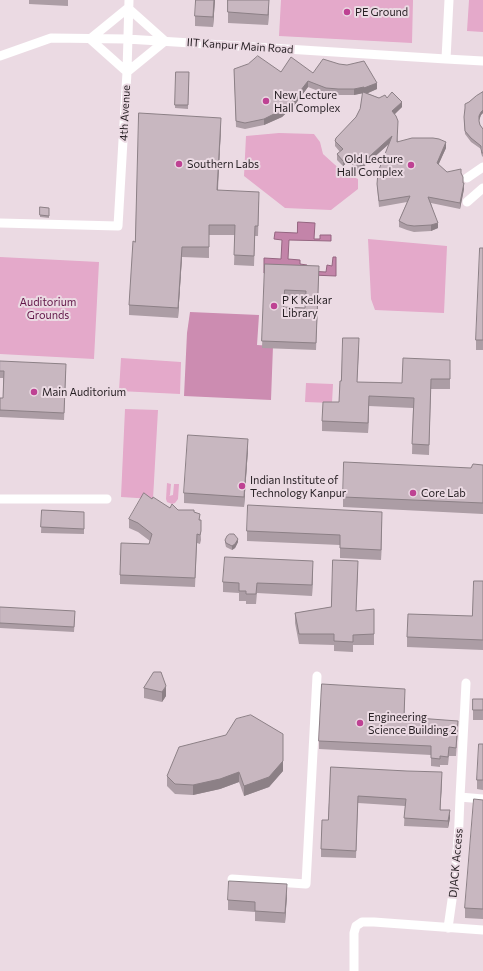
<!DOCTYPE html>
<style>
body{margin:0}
canvas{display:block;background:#ebdae3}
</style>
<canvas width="483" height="971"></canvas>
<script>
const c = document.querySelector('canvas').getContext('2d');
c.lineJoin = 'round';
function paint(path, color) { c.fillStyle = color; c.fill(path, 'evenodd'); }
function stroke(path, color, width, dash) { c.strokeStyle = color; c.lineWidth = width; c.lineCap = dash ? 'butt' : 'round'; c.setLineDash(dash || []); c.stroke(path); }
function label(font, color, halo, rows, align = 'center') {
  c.font = font + ' Commissioner,sans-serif'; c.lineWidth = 4; c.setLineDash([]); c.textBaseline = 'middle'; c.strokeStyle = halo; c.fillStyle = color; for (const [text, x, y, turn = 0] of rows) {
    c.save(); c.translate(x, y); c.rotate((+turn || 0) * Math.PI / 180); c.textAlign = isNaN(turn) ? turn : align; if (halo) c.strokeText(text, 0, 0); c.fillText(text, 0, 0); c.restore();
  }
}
paint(new Path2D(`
 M281,0H413L412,43L279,36Z
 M469,0H483V32L467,31Z
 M279,133L314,134L320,142L323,154L344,173L358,179V189L331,210L285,208L244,176L246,136Z
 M368,239L447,246L444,313L375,310L371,299Z
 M0,257L99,262L94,359L0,354Z
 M121,358L181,362L180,394L119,391Z
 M306,383L333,384L332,403L305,402Z
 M125,409L158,410L153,499L121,497Z
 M167,483L171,484L170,495L169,496L173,495L174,484H179L178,499L175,503L172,504L167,502L166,499Z`), '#e4a9ca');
paint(new Path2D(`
 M190,312L259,315L257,345L273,346L271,400L184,396L187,333Z`), '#cc8cb1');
const water = new Path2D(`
 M298,222L315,223L314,239H320V235H331V241L289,240L288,259L300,260V264L307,265V271L326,272L327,265L332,266L333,257H336V276L264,273V258L281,259L282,240L274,239L275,232L297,233Z`);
paint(water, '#c384a9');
stroke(water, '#946580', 1);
stroke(new Path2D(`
 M90,39L128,8L165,41
 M90,39L127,72
 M0,56L51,38L127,39L446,59L483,61
 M446,59L449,0
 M127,72L165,41
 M467,178L483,167
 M467,202L483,188
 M0,223L118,226L127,72L129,0
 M0,499H107
 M466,683L460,797L483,799
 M232,879L306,884L317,676
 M448,928C455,884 459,841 460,797
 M354,971V933L356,926L362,922H374L483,930`), '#fff', 9);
paint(new Path2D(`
 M29,0H68V6L29,4Z
 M215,0L213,27L195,26V16Z
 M269,8L268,25L228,23V12Z
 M234,69L313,73L377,89L367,93L379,98H387L402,107L394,114L398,142L446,148L438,165L447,172L461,173L464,189L460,209L431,203L438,228L431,231L414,232L407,230L399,227V221L407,202L379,207L378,197L377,184L389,144L360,170H357L349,161L343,166L337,160V154L340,152L335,146V141L356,117L360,109L363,93L354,95H338L326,94L308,87L294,106L282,117L264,125L245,129L236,127Z
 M176,72H189L188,109L175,108Z
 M483,92V113L481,115L479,121L480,125L483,129V157L482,156L481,153V149L471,142L465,134L464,121L469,102Z
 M221,128L218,190L259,202L258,236H255L254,266L234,265L235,235H209V258L182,257L178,318L129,315V305Z
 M40,207L49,208V218L40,217Z
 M483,248V350H476V340Z
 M265,264L319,273L316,350L262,348ZM285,297L306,298L305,308L284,307Z
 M359,349L357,382L402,383L450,370V389H431L429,455L412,454L413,408L369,406L368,433L322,431V421L339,402L341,381Z
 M0,361L66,371L64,420L0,417V398H3V378H0Z
 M248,449L244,507L184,503V493Z
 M483,465V514L343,507V497Z
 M152,499L170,508L178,510L194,512L200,520L201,540L200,544L197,543L195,587L120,584V575L149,544L150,541L138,532L129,528V519Z
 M42,510L84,512V534L41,533Z
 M382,522L381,560L340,558V545L247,541V531Z
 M225,540L238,542L235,548L232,550L226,547L225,543Z
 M313,571L312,596L257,593L256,604H246V601H239V593L223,592V582Z
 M358,571L356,611L374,609V645H353V652L334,651V645L299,644L295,623V613L331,607Z
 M483,581V650L407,647V637L472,616Z
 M0,607L75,616L74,632L0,628Z
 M154,672L166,696L162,702L144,698V688Z
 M405,697L404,717L458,729L456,756H449L448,765H440V767L431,766V755L319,749V741Z
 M483,699V720H473V710Z
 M483,744V790L477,789V780Z
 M331,767L442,780L440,810L450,818L448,828L404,826L405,806L358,803L356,858L321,857V849L328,820Z
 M283,771L269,787L244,796L239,782L220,789L193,795L175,794L167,786V776Z
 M483,800V919L465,918V908Z
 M287,895L285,923L255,921V912L228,910V900Z`), '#ac9da5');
paint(new Path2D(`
 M214,0H215L213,27V17Z
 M269,0V8L268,25V15Z
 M308,81V87L294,106L282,117L264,125V119Z
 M377,83V89L364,95V93L354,95V89Z
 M402,102V107L392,117V111Z
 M483,110V113L481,115L479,120V116L481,112Z
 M221,118V128L217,200V190Z
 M392,136V141L360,170V165Z
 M446,142V148L437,168V163Z
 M349,155V161L343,166V161Z
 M464,183V189L460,209V203Z
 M438,223V228L431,231V225Z
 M182,247V257L178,318V308Z
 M369,396V406L368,433V423Z
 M248,439V449L244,507V497Z
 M382,512V522L381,560V550Z
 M238,539V542L235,548L232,550V546Z
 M313,561V571L312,596V585Z
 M166,686V696L162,702V692Z
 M283,734V771L269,787L244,796V786Z
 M239,772V782L220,789L193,795V785Z
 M442,772V780L440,817V810Z
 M450,810V818L448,828V821Z
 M287,884V895L285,923V913Z`), '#8c8086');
const building = new Path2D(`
 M196,0H214L213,17L195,16Z
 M228,0H269L268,15L228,12Z
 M258,56L281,72L291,57L313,73L323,59L339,64L347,65L364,61L377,83L364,88V87L354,89H338L326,88L308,81L294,99L282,110L264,119L245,123L236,121L234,69L248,64Z
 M176,72H189L188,105H175Z
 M363,92L379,98L385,95L387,98L392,92L402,102L392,111L396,116L398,121L397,142L412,138H433L439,139L446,142L437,163L447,172L461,169V173L463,177V183H464L460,203L428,197L438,223L431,225L414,226L407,225L399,221L410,196L379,201L377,184L378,172L392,136L360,165L357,164L349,155L343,161L337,154L343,149L335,141L336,138L356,117L360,109Z
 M483,92V110L481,112L479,116V121L480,125L483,129V153H482L481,149V146L471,138L465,131L464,117L465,108V104L469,102L476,96Z
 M139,113L221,118L217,190L259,192L258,226H255L254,256L234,255L235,225H209V247H182L178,308L129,305L133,241L135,242Z
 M40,207L49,208V216L40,215Z
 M480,248H483V340H476Z
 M265,264L319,266L316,343L262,341ZM285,290L306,291L305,308L284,307Z
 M343,338H359L357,382L402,383L403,358L450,360V379H431L429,445L412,444L414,398L369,396L368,423L322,421L323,402H339L340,381H341Z
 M0,361L66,364L64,413L0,410V398H3L4,371H0Z
 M188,435L248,439L244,497L184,493Z
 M344,462L471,468L473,464L483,465V503L343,497Z
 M144,493L152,499L153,497L170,508L172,504L178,510H194V512L200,514L199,520H201V531L200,535L197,534L195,578L120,575L121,543L149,544L152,534L138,523L129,519Z
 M248,505L382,512L381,550L340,548V535L247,531Z
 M42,510L84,512V529L41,527Z
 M230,534H234L238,539L235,544L232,546L226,543L225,540L227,536Z
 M225,557L313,561L312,585L257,583L256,594H246V591H239V583L223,582Z
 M333,560L358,561L356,611L374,609V634L353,635V642L334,641V634H299L295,613L331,607Z
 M474,581H483V640L407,637L408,614L472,616Z
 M0,607L75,611L74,627L0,623Z
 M154,672H161L166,686L162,692L144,688Z
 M322,684L405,689L404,717L458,721L456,748L449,747L448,757L440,756V759L431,758V746L319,741Z
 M473,699H483V710H473Z
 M251,715L283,734V761L269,777L244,786L239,772L220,779L193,785L175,784L167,776L179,747L226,735L236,719Z
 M479,744H483V780H477Z
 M331,767L407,771L442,772L440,810H450L448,821L404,818L406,799L358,796L356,851L321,849L322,820H328Z
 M474,799L483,800V909L465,908Z
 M229,881L287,884L285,913L255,911V902L228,900Z`);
paint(building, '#c8b7c0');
stroke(building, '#8c8086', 1);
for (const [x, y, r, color] of [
 [347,12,4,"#be4293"],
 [266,101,4,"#be4293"],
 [179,164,4,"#be4293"],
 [411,165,4,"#be4293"],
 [274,306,4,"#be4293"],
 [34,392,4,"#be4293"],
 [242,486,4,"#be4293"],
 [413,493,4,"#be4293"],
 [360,723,4,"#be4293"]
]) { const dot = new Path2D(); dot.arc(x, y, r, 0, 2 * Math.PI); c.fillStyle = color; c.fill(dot); stroke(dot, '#ebdae3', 1.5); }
label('11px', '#251e22', '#ebdae3', [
 ["PE Ground",355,12],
 ["New Lecture",274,95],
 ["Hall Complex",274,108],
 ["Old Lecture",403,159,"right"],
 ["Hall Complex",403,172,"right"],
 ["Southern Labs",187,164],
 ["P K Kelkar",282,300],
 ["Library",282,313],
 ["Main Auditorium",42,392],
 ["Indian Institute of",250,480],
 ["Technology Kanpur",250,493],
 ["Core Lab",421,493],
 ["Engineering",368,717],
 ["Science Building 2",368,730]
], 'left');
label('11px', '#251e22', '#ebdae3', [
 ["IIT Kanpur Main Road",240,46,4],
 ["4th Avenue",125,113,-87],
 ["DJACK Access",456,863,-85]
]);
label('11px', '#611648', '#ebdae3', [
 ["Auditorium",48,302],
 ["Grounds",48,315]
]);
</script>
